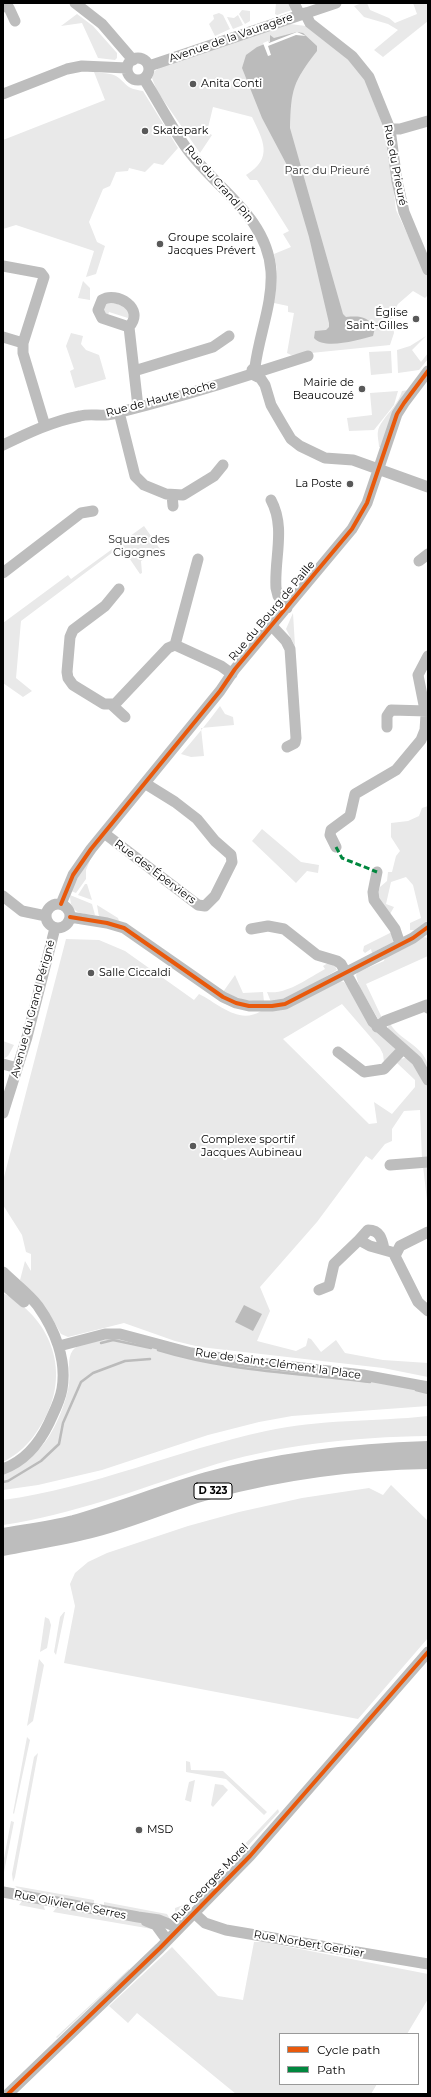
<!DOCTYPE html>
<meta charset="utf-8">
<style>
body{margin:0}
#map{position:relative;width:431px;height:2097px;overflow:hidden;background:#fff;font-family:Montserrat,sans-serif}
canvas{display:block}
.frame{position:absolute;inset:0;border:4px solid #000;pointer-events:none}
.legend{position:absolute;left:279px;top:2033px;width:140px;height:52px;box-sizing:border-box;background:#fff;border:1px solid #999;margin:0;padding:5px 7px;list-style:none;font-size:12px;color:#000}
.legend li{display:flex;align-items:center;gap:8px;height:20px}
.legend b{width:20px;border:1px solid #999}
</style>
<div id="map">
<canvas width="431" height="2097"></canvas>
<div class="frame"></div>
<ul class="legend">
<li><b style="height:5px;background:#e8590c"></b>Cycle path</li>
<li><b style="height:5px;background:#00873e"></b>Path</li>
</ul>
</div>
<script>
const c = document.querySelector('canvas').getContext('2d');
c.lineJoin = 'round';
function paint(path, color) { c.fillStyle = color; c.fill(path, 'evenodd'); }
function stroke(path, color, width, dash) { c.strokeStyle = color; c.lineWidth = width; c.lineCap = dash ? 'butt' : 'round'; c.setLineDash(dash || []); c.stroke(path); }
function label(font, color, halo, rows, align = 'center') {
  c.font = font + ' Montserrat,sans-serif'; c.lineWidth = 4; c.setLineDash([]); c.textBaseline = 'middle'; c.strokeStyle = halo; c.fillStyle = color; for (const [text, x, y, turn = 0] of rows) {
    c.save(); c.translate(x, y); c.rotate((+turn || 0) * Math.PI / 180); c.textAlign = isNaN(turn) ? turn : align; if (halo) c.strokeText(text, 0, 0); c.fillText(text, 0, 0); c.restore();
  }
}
paint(new Path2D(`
 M276,3H290L292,10L277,15L275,14Z
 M362,3H367L370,10L389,18L395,23L417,14L413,3H428V21L383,57L374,50L398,30L388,24L364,17L354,6Z
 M242,10L250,11V21L245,24L239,14Z
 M219,13L223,15L230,29L215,36L209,24L214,19L213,15Z
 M77,14L93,26L117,53V58L115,60L98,58L82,23L61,26Z
 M238,15L243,25L233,29L227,17L234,18Z
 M290,24L306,26L347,56L363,75L387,136L396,210L428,278V295L425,298L413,291L398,304L392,315L394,333L390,345L291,355L287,353L294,313L288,312V306L274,303L277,270L274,254L291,247L283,234L289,231L257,180H250L246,175C274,158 263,140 252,117L213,107L207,132L212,135L200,153L157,91L152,78L155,71L163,65Z
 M94,72C100,73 111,73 116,76C129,85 124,88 143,91L178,148L163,165L154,163L145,172L129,168L128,171L116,172L110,186L103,189L89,222L97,242L105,246L96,274L86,277L94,251L16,225L3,229V140L105,100Z
 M83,281L90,288V300L78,298Z
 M107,302H113L131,310L128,318L109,312L107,318L103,315L105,304Z
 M71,333L83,336L81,344L86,350L99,355L106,379L75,388L70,371L74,369L66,346Z
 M426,336L412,350L421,362L428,353V359L419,370L398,373L397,350L410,346Z
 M391,351L392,373L371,375L369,352Z
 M409,390L382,447H379C379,442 377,436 378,431C381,418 397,408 402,391Z
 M398,391L394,405L374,430L349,431L347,418L372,415L370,393Z
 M144,526L160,549L141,561L142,573L140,574L121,546L21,621L16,678L32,691L23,697L3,683V623L68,575L71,579Z
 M293,613L295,646L286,629Z
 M220,706L225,714L233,717L234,725L201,728L204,756L191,757L181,754C194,739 208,722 220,706Z
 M428,806V920L415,930H410V923L421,918L413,885L406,877L391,882L386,904L394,907L390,914L377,896L380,887L387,881L388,872H392L396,856L400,851L391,837V823L408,821L419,816L422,808Z
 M262,829L301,862L319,865L318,873L307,871L296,883L252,841Z
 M100,846L91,858L86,870V879L76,893L71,891L82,869Z
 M85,884H87L92,900L78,895Z
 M70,895L92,904L95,915C80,914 70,913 70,895Z
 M97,905L118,918L119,921L99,917Z
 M392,932L393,942L372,953L371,949L365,953L363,951L364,946Z
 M423,937L428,938V956L366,984L382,1018L378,1019L359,986L356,975L358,972L384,961L385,956Z
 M66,939L99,940L125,951L194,1000L199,994C219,1004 239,1025 261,1011L340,981L344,982L396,1049L384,1062L383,1054L380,1048L342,1004L283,1039L369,1124L377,1123L374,1102L392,1114L415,1087V1080L397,1063L401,1059L408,1057L426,1082L428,1089V1158L422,1159L420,1110L404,1111L392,1129V1141L385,1144L372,1160L366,1156L317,1222L260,1287L270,1311L257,1341L296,1351L306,1346L308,1338L311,1339L321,1352L336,1340L345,1353L383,1360L428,1363V1377L383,1368L200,1347L175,1341L124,1323L68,1337L61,1334L53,1320L20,1280L25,1261L31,1271V1254L26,1252L22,1235L3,1205V1181Z
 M328,963L335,966L337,970L291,997L271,1002L267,992C287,995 308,978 325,969L323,966Z
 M235,975L243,993L263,992L264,1002L244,1000L223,992Z
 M389,1021C396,1040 428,1046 428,1069L386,1028H388Z
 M3,1041L14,1045L8,1056L3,1059Z
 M428,1165V1209L423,1166Z
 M3,1293C50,1317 70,1369 46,1416C35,1437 24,1451 3,1462Z
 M117,1338L428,1390V1406L292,1416L259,1422L208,1435L102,1470L38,1485L3,1490V1473C14,1466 29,1459 39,1449C53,1436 67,1402 69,1383C71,1372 66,1359 73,1350C82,1340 105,1340 117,1338Z
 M428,1416V1436C353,1437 275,1445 204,1468C138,1489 72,1515 3,1525V1500C93,1488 177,1450 266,1431C319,1419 374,1422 428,1416Z
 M391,1485L428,1521V1638L358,1719L64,1663L75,1606L70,1584L75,1573L88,1562L107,1553L188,1526L239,1512L302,1498L369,1488L383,1495Z
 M64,1612H65L56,1655L54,1652L60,1617Z
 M45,1617L49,1619L51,1625L47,1648L40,1652Z
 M39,1659L44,1665L33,1721L27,1726Z
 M27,1737L30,1740L14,1814L13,1813Z
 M38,1753L15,1877L13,1882L12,1874L34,1757Z
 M186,1761L190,1762L191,1770L223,1771L267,1812L264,1815L226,1779L186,1772Z
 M195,1780L191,1802L185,1800L189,1782Z
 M215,1784L223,1785L228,1790L213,1807L211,1805Z
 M278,1809L279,1812L204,1894L202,1893L184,1911L175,1914V1908L189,1903Z
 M11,1821L14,1822L3,1877V1864Z
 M15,1886L94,1900V1903L20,1891Z
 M23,1900L43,1904L45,1910L19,1905Z
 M104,1902L167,1914L170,1919L104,1905Z
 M57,1907L150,1924L158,1930L53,1912Z
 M254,1942H264L428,1974V1999L407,2034H280V2084H377L371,2094H236L137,2013L128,2023L109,2006L172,1947L218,1996L243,2000Z
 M129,1969V1970L57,2038L56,2037Z`), '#e9e9e9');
paint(new Path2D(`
 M297,32L303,33L317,46V51C293,82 291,89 290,128L343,314L346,317C360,316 367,316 375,328L373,336C359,340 324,350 314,338L315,331L326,330L329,327V323L309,237L289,169L262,118L242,68L246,55L257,47L270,42V35L274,38Z
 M244,1305L262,1314L253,1331L235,1322Z`), '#bbb');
paint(new Path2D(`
 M297,32L306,36L296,35L268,46L271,55L268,56L263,43L268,41L269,43Z`), '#fff');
stroke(new Path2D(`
 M101,1343L113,1340L151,1348
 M158,1350C226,1371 299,1373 370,1382
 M416,1390L428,1393
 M3,1482L8,1481L41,1461L59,1444L63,1423L81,1382L93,1373L125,1361L150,1359`), '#bbb', 2.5);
stroke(new Path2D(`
 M75,3L102,24L133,60
 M294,3L300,15
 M3,6L9,8L15,21
 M305,13L310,23L352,56L369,77L390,129L397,181L404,212L428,270
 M127 69a11 11 0 1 1 22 0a11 11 0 1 1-22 0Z
 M149,66L336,3
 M144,79C158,101 170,125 185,146C214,188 267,215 271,271C273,303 259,335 255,367L252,370V374
 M3,94L67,69L82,66L127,68
 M390,129H400L428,121
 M3,266L41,273L44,277L23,343V353L45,426
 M129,327L102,318L98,310L102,300C116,291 146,308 129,327L138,407
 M3,337L23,343
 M134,371L213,347L229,336
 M261,371L308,356
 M259,376L265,385L271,405L282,424L291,439L300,446L325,458L353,460L428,487
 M119,412L135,476L144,485L166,494L183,495L214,476L223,465
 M3,445C28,433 53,421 80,416C91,413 102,417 113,414C160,402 206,389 252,374L258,377L261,371
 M172,495L173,506
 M271,500C286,528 274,558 276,588L278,596L287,608
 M419,561L428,554
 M3,573L81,513L93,511
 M119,589L105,606L73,630L70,637L67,672L68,678L73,685L104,704H115L168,648L175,645L221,666L232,674
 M272,626L286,641L290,649L296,738L295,743L287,747
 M175,645L198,559
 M112,705L125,717
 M387,727V716L391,710L428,711
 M104,833L198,905L205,906L215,896L232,862L231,855L215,841L197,819L175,802L146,784
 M336,847L330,835L331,830L350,816L355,794L396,770L421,740L425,730L426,715L418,675L428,656
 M377,872L373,892L374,900L395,929L400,944
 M3,896L22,911L46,916
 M46 916a12 12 0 1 1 24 0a12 12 0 1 1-24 0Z
 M61,904L73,875L91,849L220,691L235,669L352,529L367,503L397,414L404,403L428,371
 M70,917L107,923L124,928L223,997L236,1003L249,1006H272L285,1004L413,938L428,927
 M251,929L268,926L284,929L317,955L337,961L341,964L373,1022L417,1061L428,1080
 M377,1027L385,1021L427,1005L428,1008
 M338,1052L364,1072L384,1069L403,1049
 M3,1064L17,1068
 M3,1113L27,1037L55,928
 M390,1165L428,1162
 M428,1232L400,1246L395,1256L418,1302L428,1311
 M384,1249C382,1239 380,1230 368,1230L359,1240L370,1246L395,1253
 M3,1272C14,1283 29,1294 38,1306C55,1330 67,1360 62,1389C60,1401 54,1412 49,1423C39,1444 25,1461 3,1469
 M3,1284L24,1302
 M319,1290L329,1286L334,1264L359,1240
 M59,1346L105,1334H120L191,1353L233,1360L363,1375L428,1387
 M3,1892L138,1917L159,1920L179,1928
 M194,1913L205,1923L226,1930L428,1964
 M146,1921L156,1925L167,1940
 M8,2094L160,1948L250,1856L428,1652`), '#bdbdbd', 11);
stroke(new Path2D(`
 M3,1536C26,1532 51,1529 74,1523C119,1510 162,1493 207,1480C279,1460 353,1451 428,1449
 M3,1548C33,1542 65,1537 95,1529C134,1519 171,1502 210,1491C281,1472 355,1462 428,1461`), '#bdbdbd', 16);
stroke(new Path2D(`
 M336,847L342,858L377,872`), '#00873e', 3, [6, 3]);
stroke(new Path2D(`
 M61,904L73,875L91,849L220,691L235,669L352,529L367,503L397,414L404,403L428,371
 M70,917L107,923L124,928L223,997L236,1003L249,1006H272L285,1004L413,938L428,927
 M8,2094L160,1948L250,1856L428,1652`), '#e8590c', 4);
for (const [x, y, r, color] of [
 [193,84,4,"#595959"],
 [145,131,4,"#595959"],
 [160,244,4,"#595959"],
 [416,319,4,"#595959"],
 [362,389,4,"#595959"],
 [350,484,4,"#595959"],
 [91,973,4,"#595959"],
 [193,1146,4,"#595959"],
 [139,1830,4,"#595959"]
]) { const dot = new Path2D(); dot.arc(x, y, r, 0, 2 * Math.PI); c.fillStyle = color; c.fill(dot); stroke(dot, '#fff', 1.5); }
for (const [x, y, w] of [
 [213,1491,38]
]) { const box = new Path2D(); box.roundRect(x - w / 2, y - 8, w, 16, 3); c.fillStyle = '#fff'; c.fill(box); stroke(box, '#000', 1); }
label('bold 10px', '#000', null, [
 ["D 323",213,1491]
]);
label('11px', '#000', '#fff', [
 ["Avenue de la Vauragère",231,38,-19],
 ["Rue du Prieuré",395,165,79],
 ["Rue du Grand Pin",219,184,49],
 ["Rue de Haute Roche",161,399,-15],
 ["Rue du Bourg de Paille",272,611,-50],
 ["Rue des Éperviers",155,872,37],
 ["Avenue du Grand Périgné",33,1009,-75],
 ["Rue de Saint-Clément la Place",278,1364,8],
 ["Rue Georges Morel",210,1883,-46],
 ["Rue Olivier de Serres",70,1905,11],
 ["Rue Norbert Gerbier",309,1944,10]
]);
label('11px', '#000', '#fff', [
 ["Anita Conti",201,84],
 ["Skatepark",153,131],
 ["Groupe scolaire",168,238],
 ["Jacques Prévert",168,251],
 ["Église",408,313,"right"],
 ["Saint-Gilles",408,326,"right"],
 ["Mairie de",354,383,"right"],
 ["Beaucouzé",354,396,"right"],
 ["La Poste",342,484,"right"],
 ["Salle Ciccaldi",99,973],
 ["Complexe sportif",201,1140],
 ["Jacques Aubineau",201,1153],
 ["MSD",147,1830]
], 'left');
label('11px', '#2e2e2e', '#fff', [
 ["Parc du Prieuré",327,171],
 ["Square des",139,540],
 ["Cigognes",139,553]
]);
</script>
